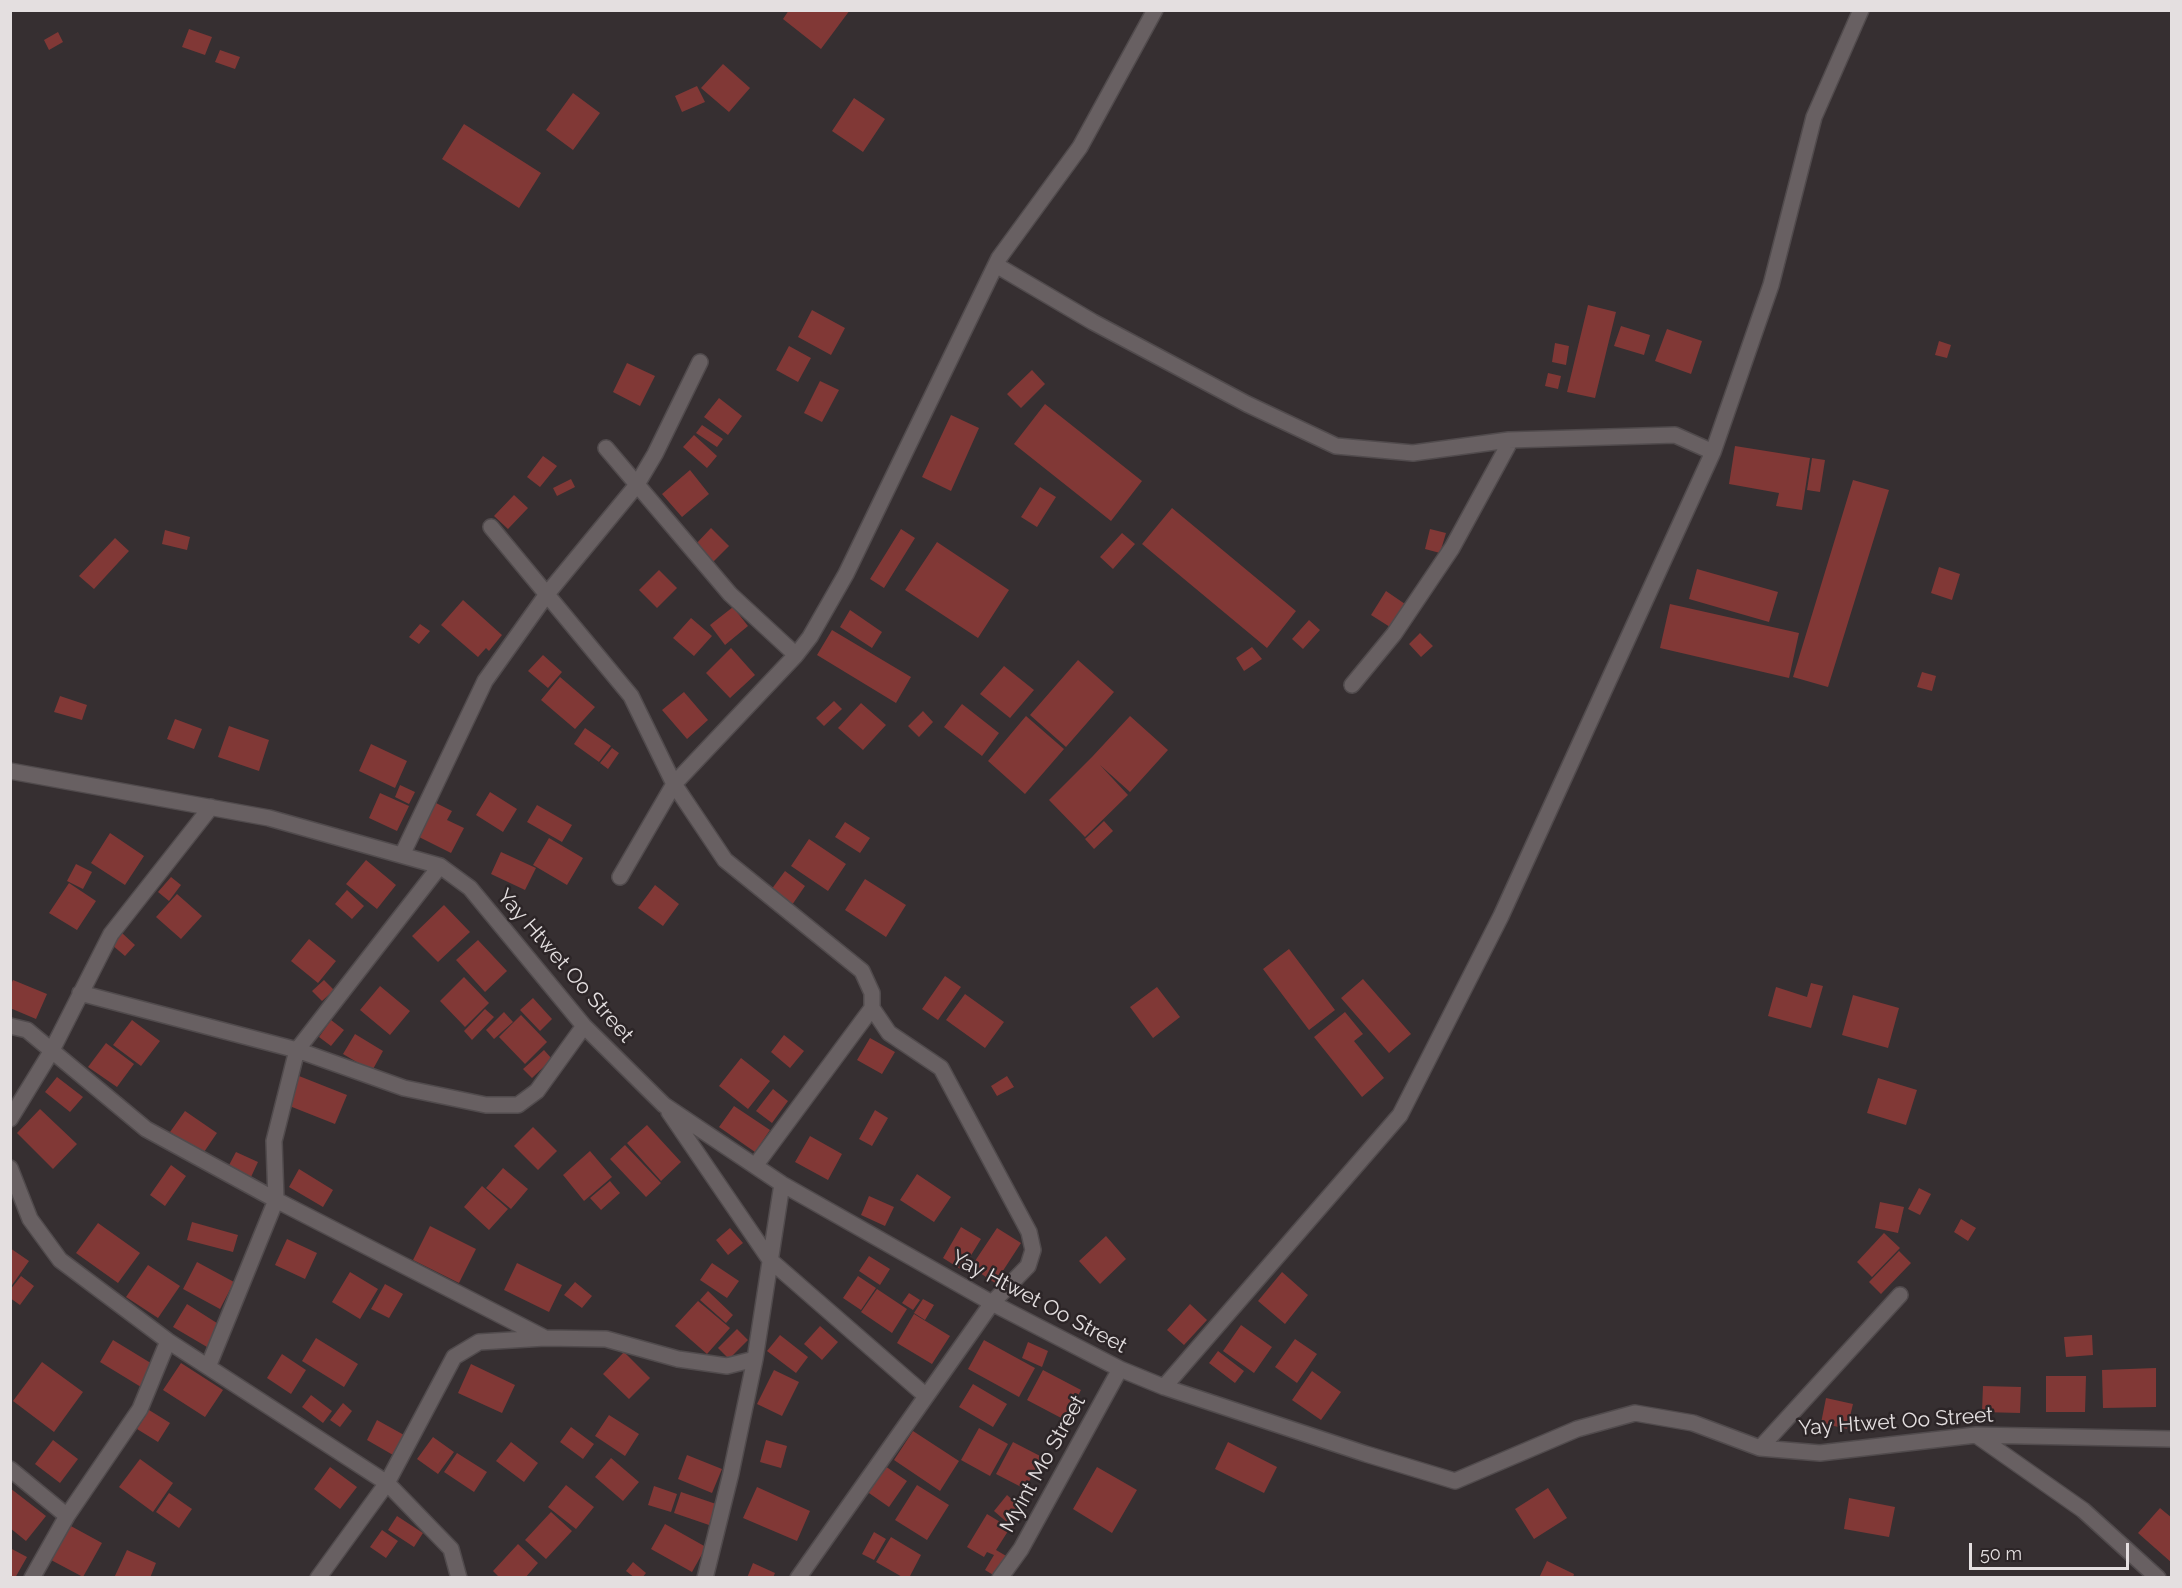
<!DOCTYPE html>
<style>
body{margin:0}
#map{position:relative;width:2182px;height:1588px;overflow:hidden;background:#362f31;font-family:Raleway,sans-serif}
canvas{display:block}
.frame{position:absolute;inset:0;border:12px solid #e4dfe0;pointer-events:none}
.scale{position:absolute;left:1969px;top:1543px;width:160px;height:27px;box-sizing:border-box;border:3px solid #e4dfe0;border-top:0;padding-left:8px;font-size:18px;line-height:21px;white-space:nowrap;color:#e4dfe0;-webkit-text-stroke:4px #2c2527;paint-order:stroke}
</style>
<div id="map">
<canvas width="2182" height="1588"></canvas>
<div class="frame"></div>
<div class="scale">50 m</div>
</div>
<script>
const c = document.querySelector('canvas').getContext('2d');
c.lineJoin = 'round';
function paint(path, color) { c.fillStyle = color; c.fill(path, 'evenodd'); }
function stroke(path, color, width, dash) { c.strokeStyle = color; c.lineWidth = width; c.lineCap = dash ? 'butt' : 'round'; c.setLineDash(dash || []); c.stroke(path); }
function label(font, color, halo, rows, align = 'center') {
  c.font = font + ' Raleway,sans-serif'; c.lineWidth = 5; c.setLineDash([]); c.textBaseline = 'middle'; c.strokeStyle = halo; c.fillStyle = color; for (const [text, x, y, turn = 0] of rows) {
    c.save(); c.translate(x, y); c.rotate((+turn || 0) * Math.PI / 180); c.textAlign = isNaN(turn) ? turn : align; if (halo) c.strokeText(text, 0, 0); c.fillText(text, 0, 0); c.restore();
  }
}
paint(new Path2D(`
 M789,10H850L821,49L783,19Z
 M189,29L212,37L205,55L182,47Z
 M58,32L63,42L49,50L44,40Z
 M220,50L240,57L235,69L215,62Z
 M723,64L750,88L729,112L701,88Z
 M697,86L705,102L682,112L675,96Z
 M573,93L600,113L573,150L546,130Z
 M854,98L885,119L863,152L832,131Z
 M464,124L541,173L519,208L442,159Z
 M1588,305L1616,312L1595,398L1567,392Z
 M812,310L845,328L831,355L798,337Z
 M1621,326L1650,335L1644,355L1614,346Z
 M1667,329L1702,341L1691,374L1655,361Z
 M1939,341L1951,345L1947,358L1935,355Z
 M1555,343L1569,346L1566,365L1552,362Z
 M789,346L811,358L798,382L776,370Z
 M627,363L655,376L640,406L613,392Z
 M1032,370L1045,384L1021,408L1007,394Z
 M1548,373L1561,376L1558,389L1545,386Z
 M820,381L839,390L822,422L804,413Z
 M719,398L742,416L728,435L704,417Z
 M1045,404L1142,481L1111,521L1014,444Z
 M951,415L979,428L951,491L922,477Z
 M702,425L723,439L717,447L696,433Z
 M694,435L717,456L707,468L683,447Z
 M1735,446L1810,458L1802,510L1776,506L1779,493L1729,484Z
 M543,456L557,466L540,487L527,477Z
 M1812,458L1825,460L1820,492L1807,490Z
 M690,470L709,494L682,517L662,494Z
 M571,479L575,487L557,496L553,488Z
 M1853,480L1889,490L1828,687L1793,677Z
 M1040,487L1056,497L1037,527L1021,517Z
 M514,495L528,508L508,529L494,516Z
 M1172,508L1296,611L1267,648L1142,544Z
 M711,528L729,546L713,562L695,545Z
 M901,529L915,538L884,588L870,579Z
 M1430,529L1446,533L1440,553L1425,549Z
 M165,530L190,537L187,550L162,544Z
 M1122,533L1135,544L1113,569L1100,557Z
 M115,538L129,551L94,589L79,576Z
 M937,542L1009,590L978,638L905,590Z
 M1939,567L1960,574L1952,600L1931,593Z
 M1697,569L1778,592L1769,622L1689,599Z
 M659,570L677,588L657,608L639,590Z
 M1386,591L1405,604L1390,627L1371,615Z
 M463,600L502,635L489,651L486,648L478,657L441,625Z
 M1670,604L1799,633L1789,678L1660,648Z
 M733,607L748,626L725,645L710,625Z
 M850,610L882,632L872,648L840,627Z
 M691,618L712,636L694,656L673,638Z
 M1309,620L1320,630L1303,649L1292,639Z
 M420,624L430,631L419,644L409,637Z
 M832,630L911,677L896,703L817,655Z
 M1420,633L1433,646L1421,657L1409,644Z
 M1252,647L1262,659L1244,671L1236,658Z
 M731,648L755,675L730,698L706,673Z
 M543,655L562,672L548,688L528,671Z
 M1078,660L1114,692L1066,747L1030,715Z
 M1004,666L1034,690L1010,718L980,694Z
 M1922,672L1936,676L1932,691L1917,687Z
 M560,677L595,707L575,729L541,700Z
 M684,692L708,720L687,739L662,710Z
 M60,696L87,705L82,720L54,712Z
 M834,701L842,709L824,726L816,718Z
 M861,703L886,725L863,750L838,728Z
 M962,704L999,733L982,756L944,727Z
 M923,711L933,722L919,737L908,726Z
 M1026,716L1064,749L1025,794L988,761Z
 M1130,716L1168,750L1130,792L1100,765L1128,795L1085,837L1049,800L1092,757Z
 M175,719L202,729L194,749L167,739Z
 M229,726L269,740L259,771L218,757Z
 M585,728L611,746L599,762L574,744Z
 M371,744L407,761L395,788L359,771Z
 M612,748L619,753L608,769L600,763Z
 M400,785L415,792L409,804L395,797Z
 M490,792L517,809L503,832L476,815Z
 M380,793L409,806L397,831L369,818Z
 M432,801L452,811L447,820L464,828L451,853L415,835Z
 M537,805L572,825L562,842L527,822Z
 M1104,821L1113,831L1094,849L1085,839Z
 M845,822L870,838L860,853L835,837Z
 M110,833L144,856L125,885L91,863Z
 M549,838L583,858L567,885L533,865Z
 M809,839L846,864L828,891L791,866Z
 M501,852L536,868L525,890L491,874Z
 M366,860L396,885L377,909L346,884Z
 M76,864L92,872L83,889L67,881Z
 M785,871L805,886L792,905L771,890Z
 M171,877L181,885L169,901L158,892Z
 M865,879L906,905L886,937L845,910Z
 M69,883L96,901L77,930L49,913Z
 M655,885L679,904L663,926L638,908Z
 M347,890L364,906L352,919L335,904Z
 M177,894L202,916L181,939L156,917Z
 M444,905L470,932L438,962L412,936Z
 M122,933L135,945L125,956L112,945Z
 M309,939L336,961L318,983L291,961Z
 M478,940L507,971L485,992L456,960Z
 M1289,949L1335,1010L1309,1030L1263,969Z
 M945,976L961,987L938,1020L922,1009Z
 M464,977L489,1003L465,1027L440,1001Z
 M1363,979L1411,1034L1389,1053L1341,998Z
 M13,980L47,994L36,1019L10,1008V986Z
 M324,980L334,990L322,1001L312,991Z
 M1811,983L1823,986L1811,1028L1768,1016L1776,987L1807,997Z
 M380,986L410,1011L390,1035L360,1010Z
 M1157,987L1180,1017L1153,1038L1130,1007Z
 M965,994L1004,1022L985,1048L946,1020Z
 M1853,995L1899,1008L1888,1048L1842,1035Z
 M533,998L552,1019L540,1031L520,1010Z
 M485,1009L494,1017L472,1040L464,1031Z
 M504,1012L513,1022L494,1039L486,1030Z
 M1345,1012L1363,1034L1354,1041L1384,1078L1362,1097L1314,1037Z
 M521,1015L547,1042L525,1064L499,1037Z
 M132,1020L160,1041L141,1066L113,1045Z
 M331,1020L344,1030L331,1046L319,1037Z
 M355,1034L383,1051L372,1071L343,1054Z
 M784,1035L804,1051L790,1068L771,1052Z
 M870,1038L895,1052L882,1074L857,1060Z
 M106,1043L134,1064L117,1087L88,1067Z
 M544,1050L552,1059L532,1078L523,1069Z
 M741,1058L770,1081L748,1109L719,1086Z
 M299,1076L347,1095L335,1124L287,1105Z
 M1007,1076L1014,1087L997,1096L991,1086Z
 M57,1077L83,1097L70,1112L45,1092Z
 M1878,1078L1917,1090L1906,1125L1867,1113Z
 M773,1089L788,1101L772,1123L756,1111Z
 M734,1106L770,1130L755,1152L719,1127Z
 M40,1109L77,1144L53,1169L17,1133Z
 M875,1110L888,1118L872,1146L859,1139Z
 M185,1111L217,1133L202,1155L170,1132Z
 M647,1125L681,1162L661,1181L627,1143Z
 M533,1127L557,1151L538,1170L514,1146Z
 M810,1136L842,1154L828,1180L795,1162Z
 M625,1145L661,1183L646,1197L610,1159Z
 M590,1151L612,1177L584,1201L563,1175Z
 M236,1152L258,1162L251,1177L228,1167Z
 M171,1165L186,1176L165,1206L150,1195Z
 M503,1168L528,1189L511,1209L486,1188Z
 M299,1169L333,1190L323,1207L289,1187Z
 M917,1174L951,1197L934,1222L900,1200Z
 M610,1181L620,1193L601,1210L590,1198Z
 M482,1186L508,1209L489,1230L464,1207Z
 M1919,1188L1931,1194L1920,1215L1908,1209Z
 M869,1196L894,1207L885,1226L861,1215Z
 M1880,1202L1904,1207L1898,1233L1875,1228Z
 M1961,1219L1976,1228L1968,1241L1954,1232Z
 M192,1222L238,1235L233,1252L187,1240Z
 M98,1223L140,1253L118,1283L76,1253Z
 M430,1226L476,1249L459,1283L413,1260Z
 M961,1227L981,1239L962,1270L943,1258Z
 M730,1228L743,1243L728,1255L716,1240Z
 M997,1228L1021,1243L995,1283L971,1267Z
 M1884,1233L1900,1248L1872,1277L1857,1262Z
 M1106,1236L1126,1259L1100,1284L1079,1261Z
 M287,1239L317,1253L305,1279L275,1265Z
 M10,1248L29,1261L10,1288Z
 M1899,1251L1911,1263L1881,1294L1869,1282Z
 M869,1256L890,1269L880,1285L859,1271Z
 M197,1262L234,1282L220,1309L183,1289Z
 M517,1263L562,1285L549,1312L504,1290Z
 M712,1263L739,1281L727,1298L700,1280Z
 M148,1265L180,1286L158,1318L126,1297Z
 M350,1272L378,1289L360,1319L332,1302Z
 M1282,1272L1308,1295L1285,1324L1258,1301Z
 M21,1276L34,1286L20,1305L10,1298V1290Z
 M858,1276L876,1288L861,1310L843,1298Z
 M575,1282L592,1296L582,1308L564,1295Z
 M385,1284L403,1294L389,1318L371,1309Z
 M877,1289L907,1309L892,1333L861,1312Z
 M708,1291L733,1315L726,1323L700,1300Z
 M909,1293L920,1300L913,1310L902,1303Z
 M923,1299L934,1305L925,1320L914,1313Z
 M698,1301L730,1328L707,1354L675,1326Z
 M187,1304L220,1325L207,1347L173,1327Z
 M1190,1304L1207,1320L1184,1345L1167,1330Z
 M914,1314L950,1336L932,1364L897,1343Z
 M1241,1325L1272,1347L1254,1373L1223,1351Z
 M820,1326L838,1342L822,1360L804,1344Z
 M737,1329L748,1340L729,1359L718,1348Z
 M780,1335L808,1357L796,1373L767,1351Z
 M2092,1335L2093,1355L2066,1357L2064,1337Z
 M316,1338L358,1364L344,1387L302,1361Z
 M1295,1339L1317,1354L1297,1383L1275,1367Z
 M113,1340L154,1365L141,1387L100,1362Z
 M984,1340L1035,1368L1019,1397L968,1369Z
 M1028,1342L1048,1351L1042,1367L1022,1358Z
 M1218,1351L1244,1371L1235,1383L1209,1363Z
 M624,1352L650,1378L629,1399L603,1374Z
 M282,1354L306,1370L291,1394L267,1378Z
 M42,1362L83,1392L54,1432L13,1401Z
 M181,1363L223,1390L205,1417L163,1390Z
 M471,1364L515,1385L502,1413L458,1393Z
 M2156,1368V1407L2103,1408L2102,1370Z
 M774,1370L799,1382L782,1416L757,1404Z
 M1043,1370L1081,1390L1065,1420L1027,1400Z
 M1312,1371L1341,1392L1321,1420L1292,1400Z
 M2046,1376H2086L2085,1412H2046Z
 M973,1384L1007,1404L993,1427L959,1407Z
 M1983,1386L2021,1387L2020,1413L1982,1412Z
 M311,1395L332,1411L323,1423L302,1407Z
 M1826,1398L1853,1404L1847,1429L1821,1423Z
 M343,1403L352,1411L340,1427L330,1420Z
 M149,1410L170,1423L158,1442L137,1429Z
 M609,1415L639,1434L625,1456L595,1436Z
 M377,1420L404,1435L393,1455L367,1440Z
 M571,1427L594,1444L583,1459L560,1442Z
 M979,1428L1008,1444L990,1476L961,1460Z
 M913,1431L959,1461L940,1491L894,1460Z
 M433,1437L454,1452L438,1474L417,1459Z
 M53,1440L78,1459L60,1483L35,1464Z
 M766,1440L787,1446L781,1468L760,1462Z
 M511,1442L538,1463L524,1482L496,1461Z
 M1013,1442L1042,1457L1025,1489L996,1474Z
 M1228,1442L1277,1467L1264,1493L1215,1469Z
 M457,1453L487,1472L474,1492L444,1472Z
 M687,1455L722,1469L712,1493L678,1479Z
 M611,1458L639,1482L623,1501L595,1477Z
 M140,1459L173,1483L153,1512L119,1487Z
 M885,1466L907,1481L889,1507L866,1491Z
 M330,1467L357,1487L340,1509L314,1489Z
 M1097,1467L1137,1490L1112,1533L1073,1509Z
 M566,1485L594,1507L576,1529L548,1507Z
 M917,1485L949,1505L927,1540L895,1520Z
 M654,1486L677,1494L671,1512L648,1505Z
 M757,1487L810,1511L797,1541L743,1518Z
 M10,1488L46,1516L26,1541L10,1528Z
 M1548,1488L1567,1518L1534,1539L1515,1509Z
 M681,1492L716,1504L709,1525L674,1513Z
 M169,1493L192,1509L179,1528L156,1512Z
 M1007,1495L1022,1508L1009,1524L994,1511Z
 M1849,1498L1895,1507L1889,1537L1844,1529Z
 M2160,1508L2172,1518V1563L2138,1533Z
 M551,1512L572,1531L546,1559L525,1540Z
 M987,1514L1010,1528L996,1550L1008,1557L995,1576L985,1570L994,1555L987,1552L984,1557L967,1547Z
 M397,1516L423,1533L414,1547L388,1530Z
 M665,1524L706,1547L692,1572L651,1549Z
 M69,1525L102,1543L83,1577L51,1560Z
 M382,1530L398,1541L386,1558L370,1547Z
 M874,1532L886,1539L874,1560L862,1554Z
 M891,1537L921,1555L909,1578H904L876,1562Z
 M518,1544L538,1563L525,1578H500L493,1571Z
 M10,1548L27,1557L15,1578H10Z
 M127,1550L156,1563L150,1578H114Z
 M1547,1561L1574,1574L1573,1578H1539Z
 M633,1562L646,1573L642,1578H635L626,1571Z
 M753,1563L775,1573L773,1578H747Z`), '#813836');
const minor = new Path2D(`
 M996,265L1093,322L1247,404L1336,446L1413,453L1509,440L1675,435L1713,452
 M606,448L730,594L796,655
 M491,527L631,696L674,784L725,860L862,971L872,993V1008L889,1033L941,1068L1029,1232L1033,1250L1028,1266L992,1303L798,1578
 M1352,685L1394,634L1452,548L1511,440
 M10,771L269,818L440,866L470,888L584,1026L664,1105L782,1184L992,1303L1120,1369L1164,1387L1366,1454L1455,1481L1577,1429L1635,1413L1693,1423L1760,1448L1820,1453L1976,1435L2172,1439
 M402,855L485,681L547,594L636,486L655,454L700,362
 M620,877L674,784L796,655L810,637L846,574L999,258L1080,147L1155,10
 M80,993L297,1050L404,1088L486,1105H518L537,1091L584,1026
 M10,1026L27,1030L146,1129L276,1200L545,1338
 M669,1112L770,1260L926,1396
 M10,1119L51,1052L111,934L211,807
 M755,1166L872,1008
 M10,1168L30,1219L60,1260L168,1341L387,1483L451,1549L459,1578
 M208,1367L276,1200L274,1141L297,1050L440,866
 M1164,1387L1400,1115L1501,916L1713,452L1771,285L1814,117L1861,10
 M1976,1435L2083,1510L2158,1578
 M1760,1448L1900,1295
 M10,1469L67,1516
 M32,1578L67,1516L140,1409L168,1341
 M318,1578L387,1483L454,1357L479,1342L545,1338L606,1339L678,1359L727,1366L755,1359
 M705,1578L731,1473L755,1359L782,1184
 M1000,1578L1021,1549L1120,1369`);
stroke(minor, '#514b4d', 18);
stroke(minor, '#686062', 15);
label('21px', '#e4dfe0', '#2c2527', [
 ["Yay Htwet Oo Street",565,966,49],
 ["Yay Htwet Oo Street",1039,1302,28],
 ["Yay Htwet Oo Street",1896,1422,-4],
 ["Myint Mo Street",1043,1464,-61]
]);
</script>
